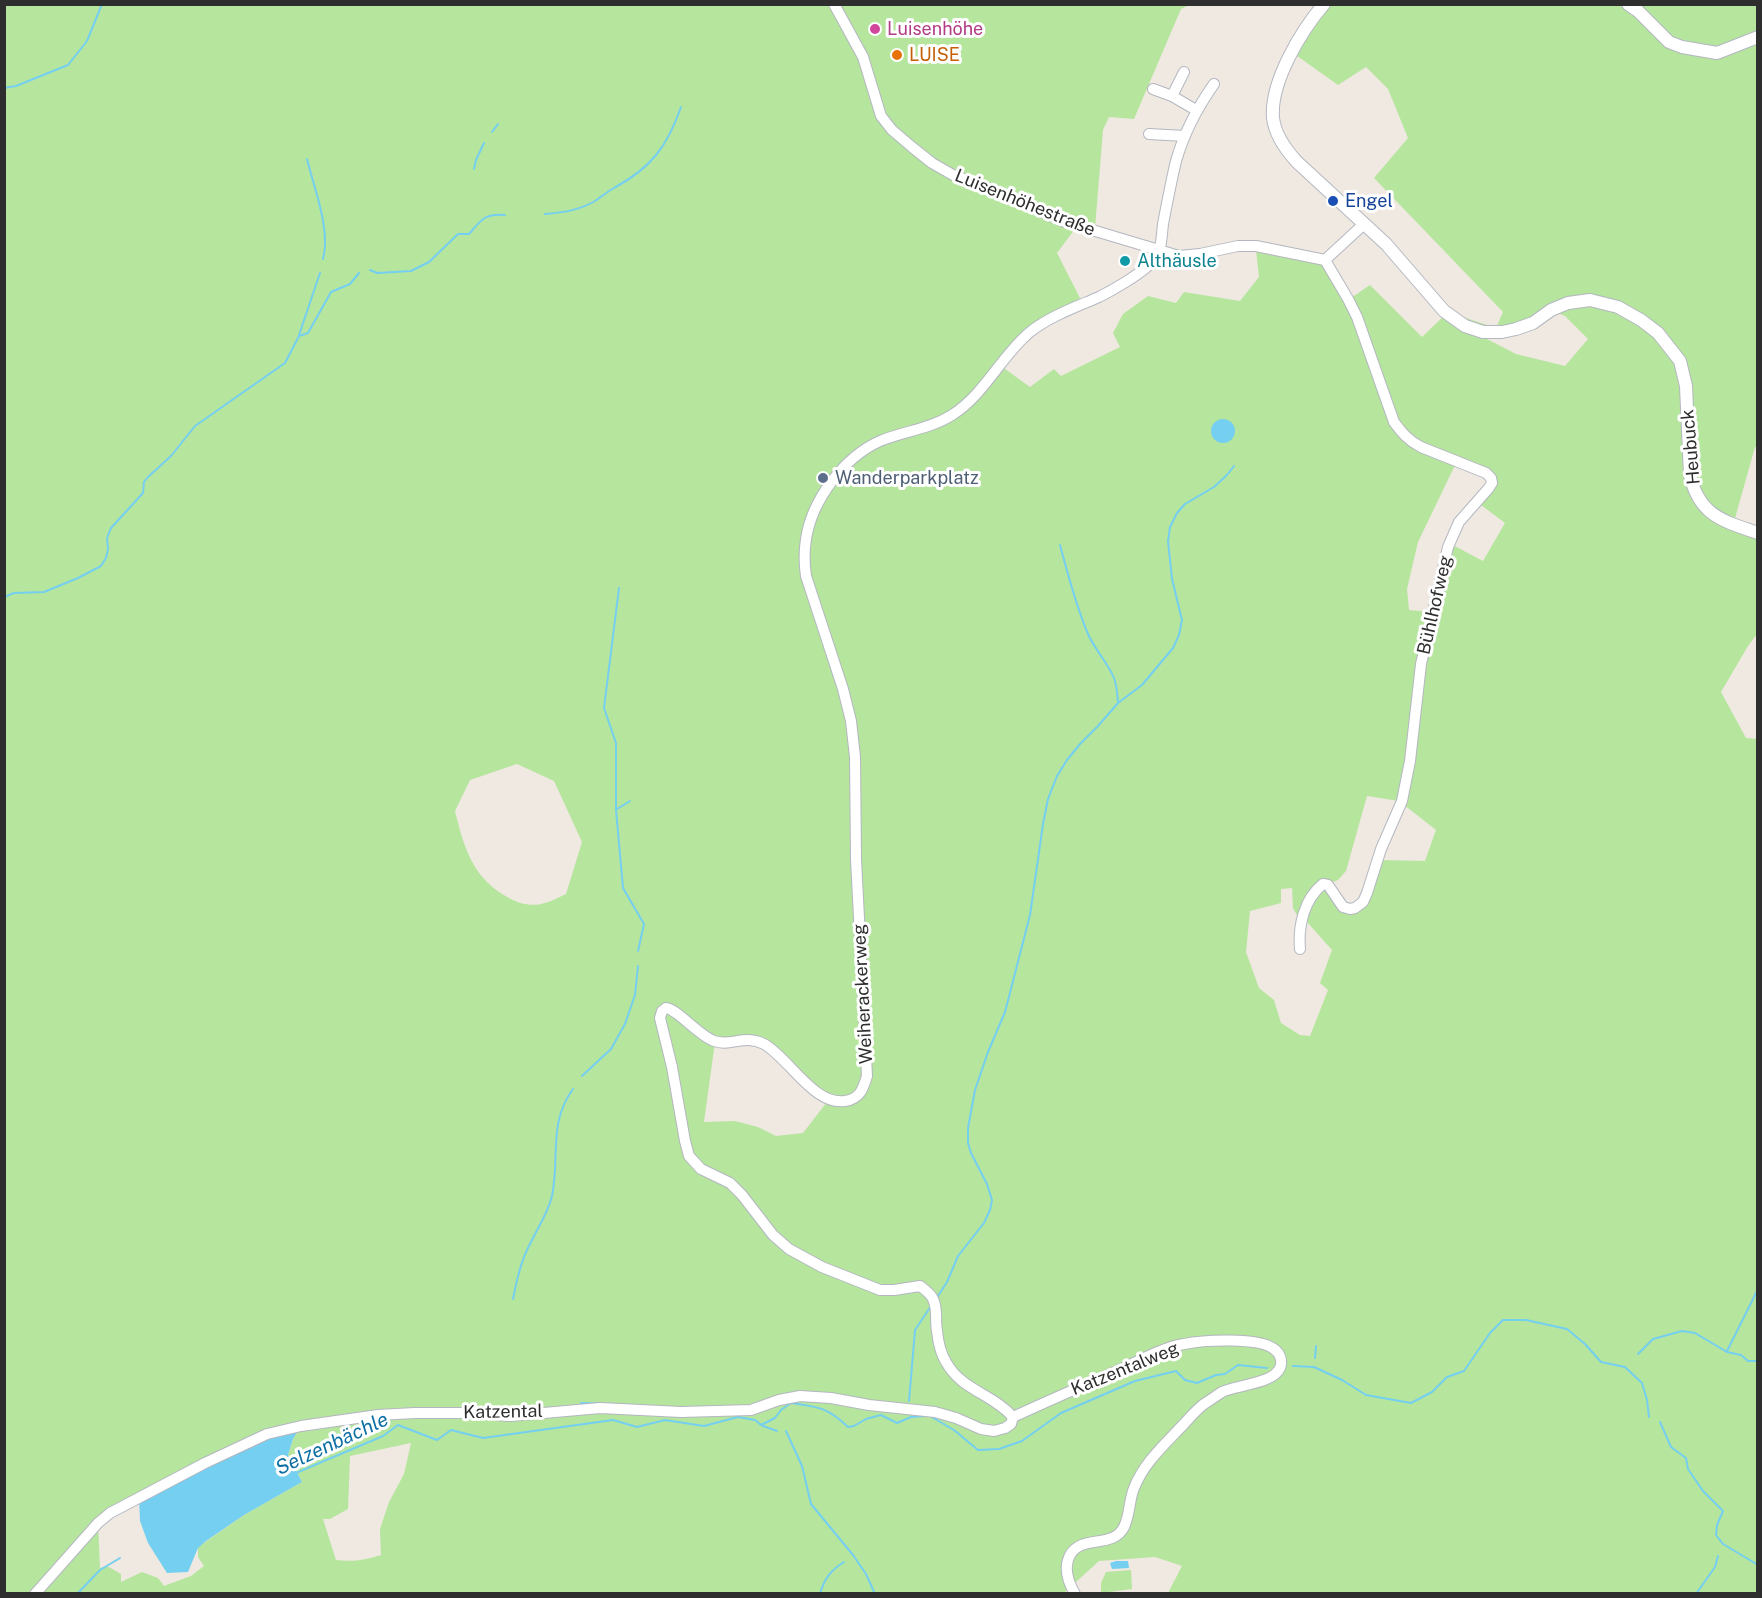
<!DOCTYPE html>
<meta charset="utf-8">
<style>
body{margin:0}
#map{position:relative;width:1762px;height:1598px;overflow:hidden;background:#efe9e1;font-family:"Public Sans",sans-serif}
canvas{display:block}
.frame{position:absolute;inset:0;border:6px solid #2e2e2e;pointer-events:none}
</style>
<div id="map">
<canvas width="1762" height="1598"></canvas>
<div class="frame"></div>
</div>
<script>
const c = document.querySelector('canvas').getContext('2d');
c.lineJoin = 'round';
function paint(path, color) { c.fillStyle = color; c.fill(path, 'evenodd'); }
function stroke(path, color, width, dash) { c.strokeStyle = color; c.lineWidth = width; c.lineCap = dash ? 'butt' : 'round'; c.setLineDash(dash || []); c.stroke(path); }
function label(font, color, halo, rows, align = 'center') {
  c.font = font + ' "Public Sans",sans-serif'; c.lineWidth = 6; c.setLineDash([]); c.textBaseline = 'middle'; c.strokeStyle = halo; c.fillStyle = color; for (const [text, x, y, turn = 0] of rows) {
    c.save(); c.translate(x, y); c.rotate((+turn || 0) * Math.PI / 180); c.textAlign = isNaN(turn) ? turn : align; if (halo) c.strokeText(text, 0, 0); c.fillText(text, 0, 0); c.restore();
  }
}
paint(new Path2D(`
 M5,5H1189L1181,9L1134,119L1109,117L1103,130L1095,228L1078,225L1057,253L1080,298L1062,313L1043,323L1001,366L1030,387L1054,369L1061,376L1120,347L1113,333L1123,314L1148,296L1176,303L1184,292L1240,301L1259,277L1256,250L1323,264L1351,298L1370,285L1422,337L1448,312L1496,328L1503,312L1374,178L1408,138L1388,89L1366,67L1338,85L1293,53L1324,5H1757L1758,447H1755L1732,529L1757,538V634L1748,646L1721,692L1746,738L1758,739L1757,1593H1168L1182,1566L1155,1557L1099,1561L1065,1592V1594H5ZM1551,310L1565,316L1588,339L1565,366L1516,354L1481,336ZM1457,461L1491,478L1477,502L1505,523L1483,561L1447,542L1431,612L1409,610L1407,589L1418,542ZM517,764L554,781L582,842L566,894C559,897 552,901 545,903C532,907 520,904 509,898C473,879 464,848 455,811L470,780ZM1367,796L1399,801L1436,830L1425,861L1379,860L1360,902L1347,906L1330,883L1338,880L1346,871ZM1292,888L1293,908L1298,917L1307,922L1332,950L1320,983L1328,990L1310,1036L1300,1035L1281,1023L1274,1000L1259,988L1246,952L1250,911L1281,903V889ZM715,1042L762,1043L827,1102L803,1133L776,1136L758,1127L735,1121L704,1122ZM300,1427L293,1439L288,1455L302,1482L244,1515L198,1547V1557L204,1566L191,1576L164,1586L158,1578L142,1572L121,1582V1574L107,1566L100,1568L98,1523ZM411,1443L404,1474L389,1502L380,1529L381,1555C365,1560 353,1562 336,1560L323,1519H330L348,1509L350,1456Z
 M1131,1570L1132,1589L1101,1593V1583L1106,1572Z`), '#b6e59e');
paint(new Path2D(`
 M1211 431a12 12 0 1 1 24 0a12 12 0 1 1-24 0Z
 M301,1426L293,1439L288,1455L302,1482L244,1515L206,1541L198,1548L188,1572L167,1573L148,1543L140,1521L139,1498L205,1463Z
 M1116,1561H1128L1129,1568L1112,1569L1110,1563Z`), '#75cff0');
stroke(new Path2D(`
 M4,88L16,86L68,65L87,41L102,4
 M492,132L498,124
 M307,159C314,188 331,230 323,259
 M474,169L476,160L484,143
 M545,214C562,213 580,210 595,201C601,197 607,192 614,188C651,168 667,147 681,107
 M370,270L377,273L411,271L429,262L458,234H469C481,220 485,213 505,215
 M299,335L320,273
 M1060,545C1068,575 1076,606 1088,634C1095,650 1108,663 1114,678C1117,686 1117,694 1118,701
 M619,588L604,708L616,743V810L623,888L644,924L638,951
 M4,597L14,593L44,592L78,578L101,566L106,558L108,549L107,538L111,528L143,493L144,482L148,477L171,456L195,426L285,363L299,336L308,333L331,292L350,284L359,273
 M617,809L630,801
 M582,1076L611,1049L625,1024L635,995L638,966
 M513,1299C517,1279 521,1260 531,1242C538,1227 548,1213 552,1196C560,1157 548,1123 573,1089
 M936,1299L947,1282L958,1256L984,1223L990,1210L992,1200L987,1184L971,1153L968,1143V1128L975,1090L988,1052L1005,1012L1030,915L1043,824L1048,799L1057,776L1067,760L1080,744L1098,726L1118,703L1142,685L1173,648L1179,635L1182,620L1172,579L1168,541L1170,527L1177,513L1185,504L1214,487L1227,475L1234,466
 M1727,1351L1758,1289
 M1638,1354L1653,1339L1682,1331L1695,1333L1727,1352L1741,1355L1748,1361H1758
 M1315,1358L1316,1346
 M1293,1366L1314,1367L1342,1380L1366,1395L1411,1403L1432,1392L1447,1377L1464,1371L1490,1333L1503,1320H1526L1567,1329L1585,1344L1601,1362L1625,1367L1642,1383L1647,1400L1649,1417
 M909,1401L915,1330L931,1306
 M581,1403L615,1404
 M930,1416L954,1430L978,1450L999,1449L1022,1441L1061,1413L1135,1381L1176,1371L1185,1380L1197,1383L1216,1375L1225,1374L1238,1365L1267,1368
 M1660,1422L1671,1447L1686,1458L1688,1469L1703,1491L1723,1511L1717,1525L1716,1535L1723,1544L1758,1565
 M763,1426L777,1431
 M786,1431L802,1466L811,1504L853,1555L866,1574L875,1594
 M296,1473L383,1436L398,1425L437,1440L451,1430L483,1438L613,1420L637,1427L665,1420L704,1426L738,1417L755,1420L761,1425L775,1418L781,1410L791,1403C818,1407 827,1407 848,1427L854,1426L866,1419L881,1415L897,1423L911,1417L925,1416
 M77,1594L100,1570L120,1558
 M820,1594C824,1579 831,1570 844,1562
 M1696,1594L1715,1567L1718,1556`), '#75cff0', 2);
const minor = new Path2D(`
 M834,4L863,57L881,116L892,130L912,147L932,163L953,175L996,191L1062,221L1179,256L1200,254L1238,246H1256L1325,260L1364,224
 M1153,89L1172,96L1196,110
 M1172,96L1184,72
 M1149,134L1185,136
 M1300,949C1298,926 1304,899 1323,884L1328,885L1343,907L1350,909L1355,908L1363,902L1367,893L1381,849L1402,801L1410,761L1421,664L1448,547L1459,522L1488,489L1492,483L1491,478L1486,473L1421,447C1409,441 1402,433 1394,422L1357,317L1348,299L1325,260
 M1013,1417C993,1394 961,1390 946,1362C941,1354 938,1341 937,1331C935,1320 938,1309 933,1299C930,1293 925,1290 920,1286L894,1290H880L822,1267L789,1249L773,1235L742,1195L730,1183L701,1169L689,1156L685,1141L672,1067L660,1018L662,1011L666,1008C677,1009 698,1035 714,1041C731,1047 744,1034 764,1044C788,1057 814,1106 845,1101C860,1099 863,1089 867,1076L856,859L855,757L851,721L843,689L806,576C804,563 804,552 806,539C812,500 844,457 880,441C904,431 930,429 952,415C985,394 1001,356 1030,332C1050,316 1076,307 1099,297C1113,290 1137,276 1149,265C1154,261 1158,257 1159,251C1162,242 1162,232 1163,224C1167,203 1171,182 1176,161C1184,133 1197,108 1214,84
 M1013,1417C1048,1401 1082,1386 1117,1371C1139,1361 1161,1348 1184,1344C1203,1340 1259,1337 1274,1349C1280,1353 1283,1361 1280,1368C1273,1384 1236,1385 1222,1392C1217,1395 1212,1399 1207,1402C1197,1408 1189,1419 1181,1427C1163,1446 1144,1463 1134,1488C1129,1500 1130,1515 1124,1527C1113,1549 1082,1534 1070,1555C1063,1568 1068,1582 1075,1594
 M35,1594L98,1523L110,1513L205,1463L267,1434L301,1426L378,1415L415,1413H472L510,1416L600,1408L681,1412L751,1410L779,1400L800,1396L831,1398L869,1405L935,1412L956,1418L981,1429L994,1431L1005,1428L1011,1424L1013,1417`);
const tertiary = new Path2D(`
 M1324,4C1301,31 1270,82 1273,118C1275,135 1286,150 1297,162L1386,244L1444,311L1465,326L1483,332H1502L1516,329L1533,323L1551,310L1568,303L1590,300L1618,307L1641,320L1658,333L1680,361L1686,386L1690,475C1699,515 1722,521 1758,533
 M1628,4L1638,11L1669,42L1682,47L1717,53L1758,37`);
stroke(minor, '#b4b7c1', 12);
stroke(tertiary, '#b4b7c1', 14);
stroke(minor, '#fff', 10);
stroke(tertiary, '#fff', 12);
for (const [x, y, r, color] of [
 [875,29,6,"#d1479c"],
 [897,55,6,"#e8710a"],
 [1333,201,6,"#1a4fb4"],
 [1125,261,6,"#0f9aa8"],
 [823,478,6,"#5c6f8a"]
]) { const dot = new Path2D(); dot.arc(x, y, r, 0, 2 * Math.PI); c.fillStyle = color; c.fill(dot); stroke(dot, '#fff', 2); }
label('18px', '#b23c85', '#fff', [
 ["Luisenhöhe",887,29]
], 'left');
label('18px', '#c56008', '#fff', [
 ["LUISE",909,55]
], 'left');
label('18px', '#164399', '#fff', [
 ["Engel",1345,201]
], 'left');
label('18px', '#2e2e2e', '#fff', [
 ["Luisenhöhestraße",1025,203,22],
 ["Heubuck",1691,447,-95],
 ["Bühlhofweg",1435,605,-77],
 ["Weiherackerweg",863,994,-93],
 ["Katzentalweg",1125,1369,-22],
 ["Katzental",503,1412,-1]
]);
label('18px', '#0d838f', '#fff', [
 ["Althäusle",1137,261]
], 'left');
label('18px', '#4e5e75', '#fff', [
 ["Wanderparkplatz",835,478]
], 'left');
label('italic 20px', '#0d6fa3', '#fff', [
 ["Selzenbächle",332,1444,-25]
]);
</script>
